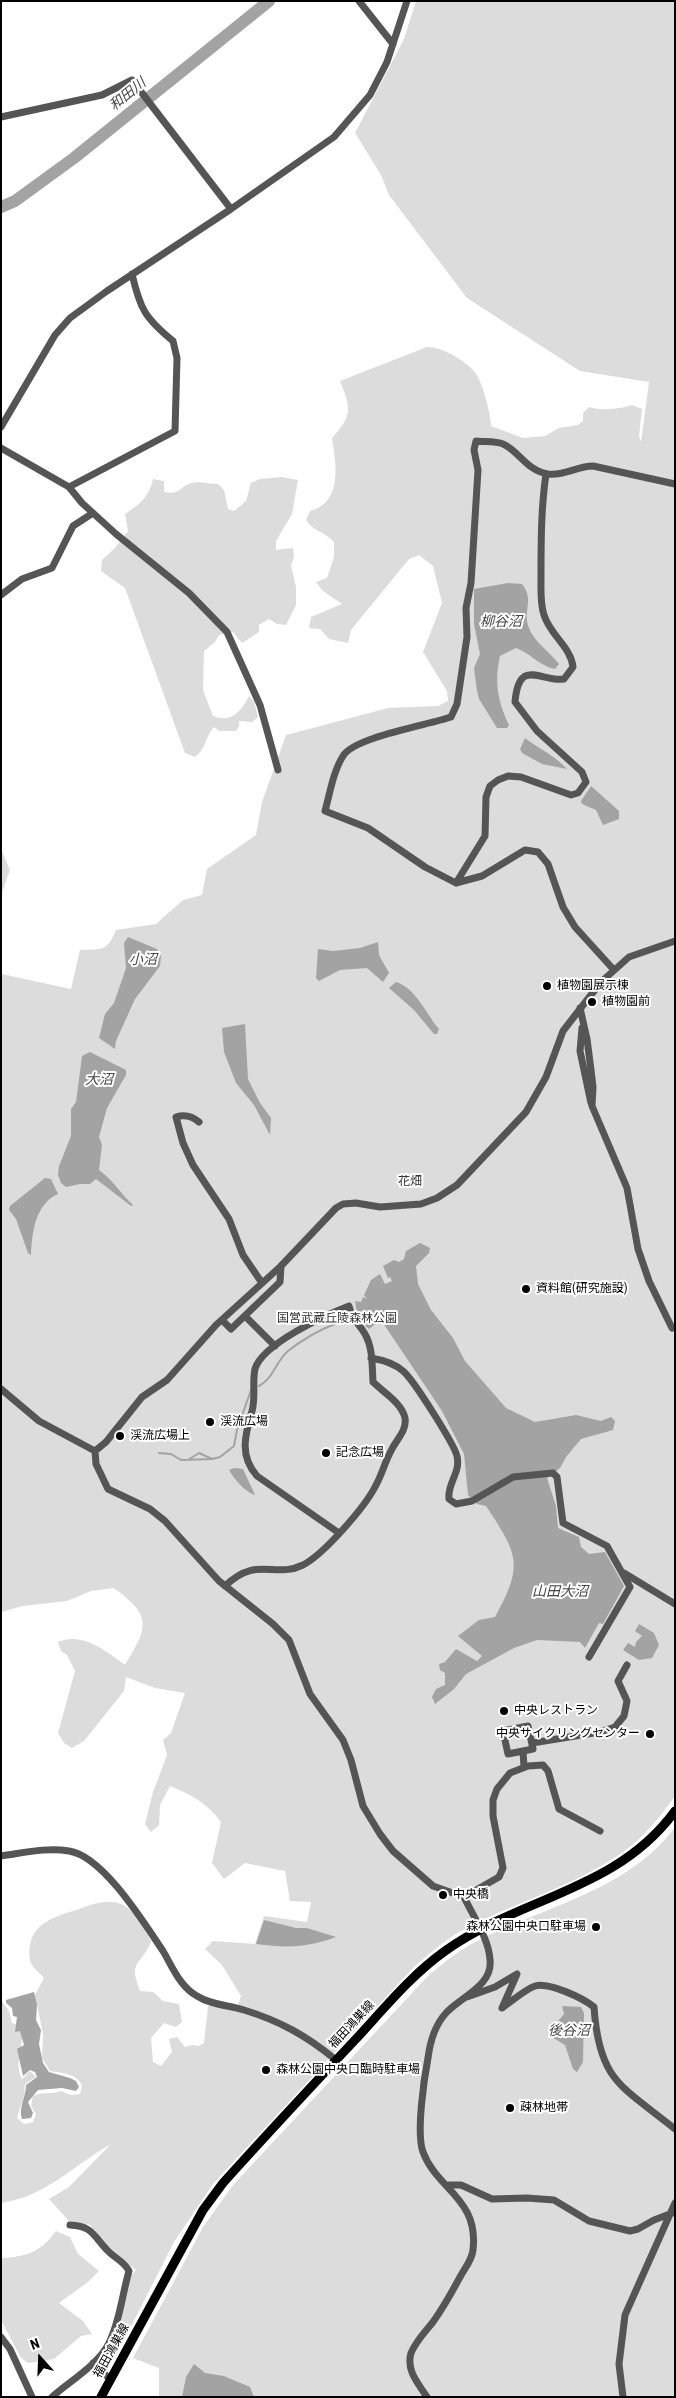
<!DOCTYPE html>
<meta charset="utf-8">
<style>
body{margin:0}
#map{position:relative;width:676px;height:2398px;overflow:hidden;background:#fff;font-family:"Roboto Condensed",sans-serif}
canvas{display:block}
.frame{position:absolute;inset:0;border:2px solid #000;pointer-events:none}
.north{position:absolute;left:15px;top:2333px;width:50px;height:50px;-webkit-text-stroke:4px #fff;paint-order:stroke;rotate:340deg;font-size:14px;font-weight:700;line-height:20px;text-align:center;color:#000}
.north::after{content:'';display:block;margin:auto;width:18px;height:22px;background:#000;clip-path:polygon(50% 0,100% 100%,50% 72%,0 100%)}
</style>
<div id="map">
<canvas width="676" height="2398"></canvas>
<div class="frame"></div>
<div class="north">N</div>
</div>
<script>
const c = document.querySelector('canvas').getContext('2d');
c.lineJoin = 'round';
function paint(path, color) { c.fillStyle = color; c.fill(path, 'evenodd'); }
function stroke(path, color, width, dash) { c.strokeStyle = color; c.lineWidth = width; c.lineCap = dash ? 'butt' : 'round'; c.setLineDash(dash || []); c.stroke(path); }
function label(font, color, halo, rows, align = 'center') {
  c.font = font + ' "Roboto Condensed","Noto Sans JP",sans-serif'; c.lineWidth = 4; c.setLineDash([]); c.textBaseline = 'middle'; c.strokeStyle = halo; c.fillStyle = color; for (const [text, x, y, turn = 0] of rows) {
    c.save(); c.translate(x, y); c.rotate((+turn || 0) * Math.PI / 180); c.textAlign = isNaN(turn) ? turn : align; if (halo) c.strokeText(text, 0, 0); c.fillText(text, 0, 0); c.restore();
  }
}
paint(new Path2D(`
 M416,1H675V1796C660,1817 644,1837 623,1852C574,1887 514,1902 461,1931C443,1941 428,1955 413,1968L213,2184L174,2242L117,2354L108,2351L131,2276L136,2270L110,2249L90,2225L69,2221L49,2199L69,2187L111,2144C74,2165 45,2197 1,2203V2000L9,2011L12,2023L22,2026C25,2045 13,2062 22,2079L30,2071L36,2077L25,2084L24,2096L17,2118L24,2124L33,2122L36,2114L31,2106L33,2096C43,2091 51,2095 61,2091L71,2095L80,2094L82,2085C76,2073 61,2073 50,2071L42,2058L43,2034L35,1995L44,1978C40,1973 34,1969 31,1963C29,1958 29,1950 30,1945C34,1922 57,1916 76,1910C90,1905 106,1898 121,1904C135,1910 145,1929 151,1942C140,1967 128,1960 140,1991L153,1992L163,2001L179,2004L182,2022L176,2027L164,2023L151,2038L153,2062L161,2066L172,2052L169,2039L177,2037L185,2047L192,2045L199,2046L204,2043L208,2006L221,2004L237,2008L241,1996L222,1965L205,1949L213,1941L255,1944L264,1916L307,1922L311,1902L290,1901L285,1871L245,1863L224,1879L212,1863L221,1822C207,1803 192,1795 170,1786L160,1805L159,1825L151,1832L145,1824L153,1792L167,1755L163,1740L171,1733L185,1693L155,1688L126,1677L124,1691L84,1741L72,1748L64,1743L58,1733L75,1671L67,1655L61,1651L58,1642C82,1631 108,1652 125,1665C137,1643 154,1624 132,1603C126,1598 120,1591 113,1588L91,1591L67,1601L23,1606L1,1612V970L2,974L71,989L80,950C102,949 107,952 116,930L156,924L183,900L202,895L207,869L256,835L262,802L286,735L388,708L438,706L448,701L447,691L423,652L442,603L433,566L419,555L409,559L351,630L348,643L329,639L320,629L309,628L311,617L342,604L323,591L316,582L327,578L334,557V542C325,532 313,531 306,520L310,511C343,502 336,465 332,438C353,415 351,409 340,381L427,347C443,347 462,359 474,371C482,380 491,414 491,426L523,438L545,436L559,428L578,425L583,421V413L589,407C601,411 620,409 632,405L642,409L639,436L641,442L649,382L580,371L467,298L389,195L381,175L355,133L404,39Z
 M282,477L298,480L292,514L276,541V550L293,548L294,556L291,566L296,587V605L286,625L277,624L269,619L259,625V632L242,643L233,632L219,635L215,642L204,651L203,690L213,716C231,723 241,712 249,696L254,701L258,717L252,722L239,721V726L236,731H219L214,727C205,737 206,749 195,757L185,753L125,588L101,571L102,560L115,548L128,531L125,514C140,504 149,497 153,479L164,481V492C180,495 177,489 189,484C197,480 209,484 218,484L224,490L228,509L234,511L246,501L251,483L260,479Z
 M1,849L10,870L1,895Z
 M675,1827V2397H159V2368L133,2358L203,2227L233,2185L426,1978C439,1966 453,1955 468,1946C536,1908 627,1893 675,1827Z
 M56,2231L70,2237L78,2254L99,2271L88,2282L59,2303L83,2321L92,2334L81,2336L54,2359L28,2363L21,2358L1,2320V2258C26,2257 41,2252 56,2231Z`), '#dcdcdc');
paint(new Path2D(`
 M508,583L522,584C535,601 522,610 529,628C534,642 550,652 559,664L555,669C541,667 530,653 516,648L500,656C494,682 498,702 509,725L507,728H497L479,699L477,691L474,668L480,654L474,624V589Z
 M525,738C539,749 556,756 567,769L542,764L522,753L520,749Z
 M591,786L619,811V819L603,825L596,810L582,804L581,801Z
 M128,937L157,949L161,956L160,966L135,999L116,1041L115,1049L99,1038L105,1014L114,1003L126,968L124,943Z
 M378,942L379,955L389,973L383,982L367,968L340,970L319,981L316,978L318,949L333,951L360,948Z
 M396,982C415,987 427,1015 439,1029L437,1034H434L414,1010L389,988Z
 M245,1024L248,1079L260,1103L271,1118L270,1135L254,1105L236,1083L224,1052L222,1028Z
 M90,1052L126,1070V1075L107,1108L99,1137L102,1145L99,1170C113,1180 120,1193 133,1205L131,1206L96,1179L90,1184H80L66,1187L61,1183L58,1175L59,1166L71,1136V1109L76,1102L82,1056Z
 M45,1178L51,1179L58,1194C35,1204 32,1233 31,1255L28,1253L16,1219L9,1210L10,1206Z
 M420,1243L430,1248L429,1253L416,1266L418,1284L431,1310L453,1338L465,1361L506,1408L535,1422L576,1415L601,1421L611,1417L615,1421L613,1430L581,1439L566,1457L560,1468L547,1478L556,1506L558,1528L579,1537L581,1547L589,1554L605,1552L624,1586L603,1624L599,1623L585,1648L580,1642L537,1640L514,1648L466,1674L454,1689L435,1704L432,1697L436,1689L445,1685V1673L440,1670L439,1664L445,1662L456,1649L477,1661L482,1656L458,1636L479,1620L495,1617C525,1564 517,1553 486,1506L477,1504L468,1495L464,1454L442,1411L381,1320L369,1329L358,1319L355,1301L361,1302L363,1297L367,1299L364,1295L371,1280L380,1274L385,1284L392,1281L390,1277L388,1278L383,1266L394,1260L399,1262L404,1259L406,1251Z
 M234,1468L243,1469L255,1495C245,1492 234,1479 229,1470Z
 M639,1624L654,1633L659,1645L652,1658L639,1660L623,1650L628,1643L635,1647L636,1642L642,1636L635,1631Z
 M264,1920L296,1928H307L336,1937C306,1948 287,1948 256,1944Z
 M34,1992L37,2004L36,2020L41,2030L39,2044L43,2063L49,2072L70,2078L76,2081L79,2087L76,2091L62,2088L38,2090L28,2102L33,2113L31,2118L22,2119C18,2108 26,2097 26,2085L37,2077L35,2072L30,2070L23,2076L17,2049L24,2045L20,2031L15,2032L17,2017L13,2016L12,2008L6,2003V2000Z
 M562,2006L581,2007L584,2013L583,2062L577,2072L573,2069L565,2045L550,2036V2031L564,2014Z
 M194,2364L205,2373L224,2376L250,2387L254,2397H182L186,2377Z`), '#a3a3a3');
stroke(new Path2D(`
 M259,1386C273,1379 276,1361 288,1351C302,1340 319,1330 335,1324C343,1321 350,1321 357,1317
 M159,1453L171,1454L181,1460L212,1459L220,1457L234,1446L237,1430L251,1390
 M188,1460L199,1453L212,1459`), '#a3a3a3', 2);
stroke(new Path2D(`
 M1,207L15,201L74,158L269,1`), '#a3a3a3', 12);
stroke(new Path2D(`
 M359,1L393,44
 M1,117L102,95L132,80L231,209
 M1,427L55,335L70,318L107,291L231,209L334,137L370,95L387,62L407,1
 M1,448L69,487L82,503L116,534L189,593L227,632L260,705L278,770
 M69,487L175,431L177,358L173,341C145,318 140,309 132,274
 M1,595L22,579L52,568L73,526L93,513
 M456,883L485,836L486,797L490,786L498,780L508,776L521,777L571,795L578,793L586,782L582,772L537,731L515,702C519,656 542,683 564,679L573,667C571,647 550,635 544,615C540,603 541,589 541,577C541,542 541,508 546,474
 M614,970L575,927L563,907L548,864L538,852L525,850L482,876L456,883L425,867L368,828L325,811C330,793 333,772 343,756C354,737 428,725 451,717L457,704L467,637L466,608L471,583L478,470L474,450L476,441C484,442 496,441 503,444C519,451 527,471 548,474C565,476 577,466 593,466L675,484
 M580,1008L587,1039L591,1070L593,1087L592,1106L627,1188L638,1249L649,1281L672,1328
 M582,1028L580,1051L591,1103
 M199,1122C192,1116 185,1114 176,1117L183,1143L193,1165L229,1219L243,1255L262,1283
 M245,1316L275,1346
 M222,1320L231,1329L280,1282L281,1266
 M371,1358C383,1360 394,1363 403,1371C413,1379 454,1444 457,1456C461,1473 447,1483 449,1499L456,1504L472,1501L513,1477L553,1473L557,1477L563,1523L607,1546L630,1587L589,1657
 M1,1389L39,1421L95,1451
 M95,1451L96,1464L108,1489L150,1509L165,1521L219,1581L273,1624L289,1640L310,1694L343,1740L351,1760L363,1806L380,1834L393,1851L433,1886L464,1897C473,1916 489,1939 490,1960C493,1986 460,1997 446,2013C435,2025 430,2042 428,2058C424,2079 416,2133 423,2152C437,2190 479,2198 473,2250C472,2260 465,2268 460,2277C452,2292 443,2308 433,2322C425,2332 416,2341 411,2353C406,2371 418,2383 427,2397
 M95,1451L106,1442L142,1397L167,1380L216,1325L281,1266L336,1208L343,1204L356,1203L380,1207L421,1204L437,1198L457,1185L526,1112L546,1077L563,1031L601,982L629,957L675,941
 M624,1573L675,1604
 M225,1586C257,1555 274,1579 303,1565C324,1554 364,1508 375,1487C382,1475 385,1461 392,1449C397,1439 407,1430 405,1418C402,1403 383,1392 373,1382C372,1366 373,1348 365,1334C359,1324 352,1319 349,1306C326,1315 262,1344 255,1369C252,1383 256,1397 252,1411C245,1435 239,1456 257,1476L339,1533
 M528,1726L533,1749L508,1754L503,1731Z
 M532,1743L600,1732L615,1727L624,1716L627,1701L618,1681L627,1665
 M523,1751L524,1767
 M1,1856C23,1853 47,1847 69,1851C103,1856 144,1923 163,1951C172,1966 180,1987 197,1996C211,2005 228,2005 244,2010C280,2021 307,2036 336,2060
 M464,1897L499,1877L503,1868L493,1816V1800L497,1789L510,1773L528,1766L543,1765L548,1771L559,1809L600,1831
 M467,1997L495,1987L517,1974L502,2008C511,2002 524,1990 535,1986C549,1982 583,1998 594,2007C599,2082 622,2086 675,2129
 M448,2185H461L492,2199L527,2198L554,2200L589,2221L630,2231L638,2229L654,2220L675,2212
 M1,2337L10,2349L32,2397
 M93,2363L111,2380
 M52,2397C70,2381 98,2365 109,2343C120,2321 122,2295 129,2271C124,2261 114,2258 107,2250C93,2235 92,2226 70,2225
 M623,2397L619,2364L625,2315L675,2203`), '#555', 7);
stroke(new Path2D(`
 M101,2397L203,2210L223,2183C266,2135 310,2088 354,2041C383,2010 410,1976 445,1951C520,1897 617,1891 675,1811`), '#000', 9);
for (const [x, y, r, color] of [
 [547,986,5,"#000"],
 [592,1002,5,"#000"],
 [526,1289,5,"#000"],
 [210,1422,5,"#000"],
 [120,1436,5,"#000"],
 [326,1453,5,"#000"],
 [504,1711,5,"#000"],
 [650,1734,5,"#000"],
 [443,1895,5,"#000"],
 [596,1927,5,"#000"],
 [266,2070,5,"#000"],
 [510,2108,5,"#000"]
]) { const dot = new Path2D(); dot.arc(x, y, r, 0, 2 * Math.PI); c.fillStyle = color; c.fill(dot); stroke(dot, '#fff', 2); }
label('12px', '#000', '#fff', [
 ["植物園展示棟",557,986],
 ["植物園前",602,1002],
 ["資料館(研究施設)",536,1289],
 ["渓流広場",220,1422],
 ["渓流広場上",130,1436],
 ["記念広場",336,1453],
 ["中央レストラン",514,1711],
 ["中央サイクリングセンター",640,1734,"right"],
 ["中央橋",453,1895],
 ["森林公園中央口駐車場",586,1927,"right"],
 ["森林公園中央口臨時駐車場",276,2070],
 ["疎林地帯",520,2108]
], 'left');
label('12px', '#333', '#fff', [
 ["花畑",410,1182],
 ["国営武蔵丘陵森林公園",337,1319]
]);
label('12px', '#000', '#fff', [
 ["福田鴻巣線",352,2025,-47],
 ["福田鴻巣線",112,2351,-61]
]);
label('italic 14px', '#444', '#fff', [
 ["和田川",128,95,-39],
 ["柳谷沼",501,622],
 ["小沼",143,960],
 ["大沼",99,1080],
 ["山田大沼",560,1592],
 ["後谷沼",569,2031]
]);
</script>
